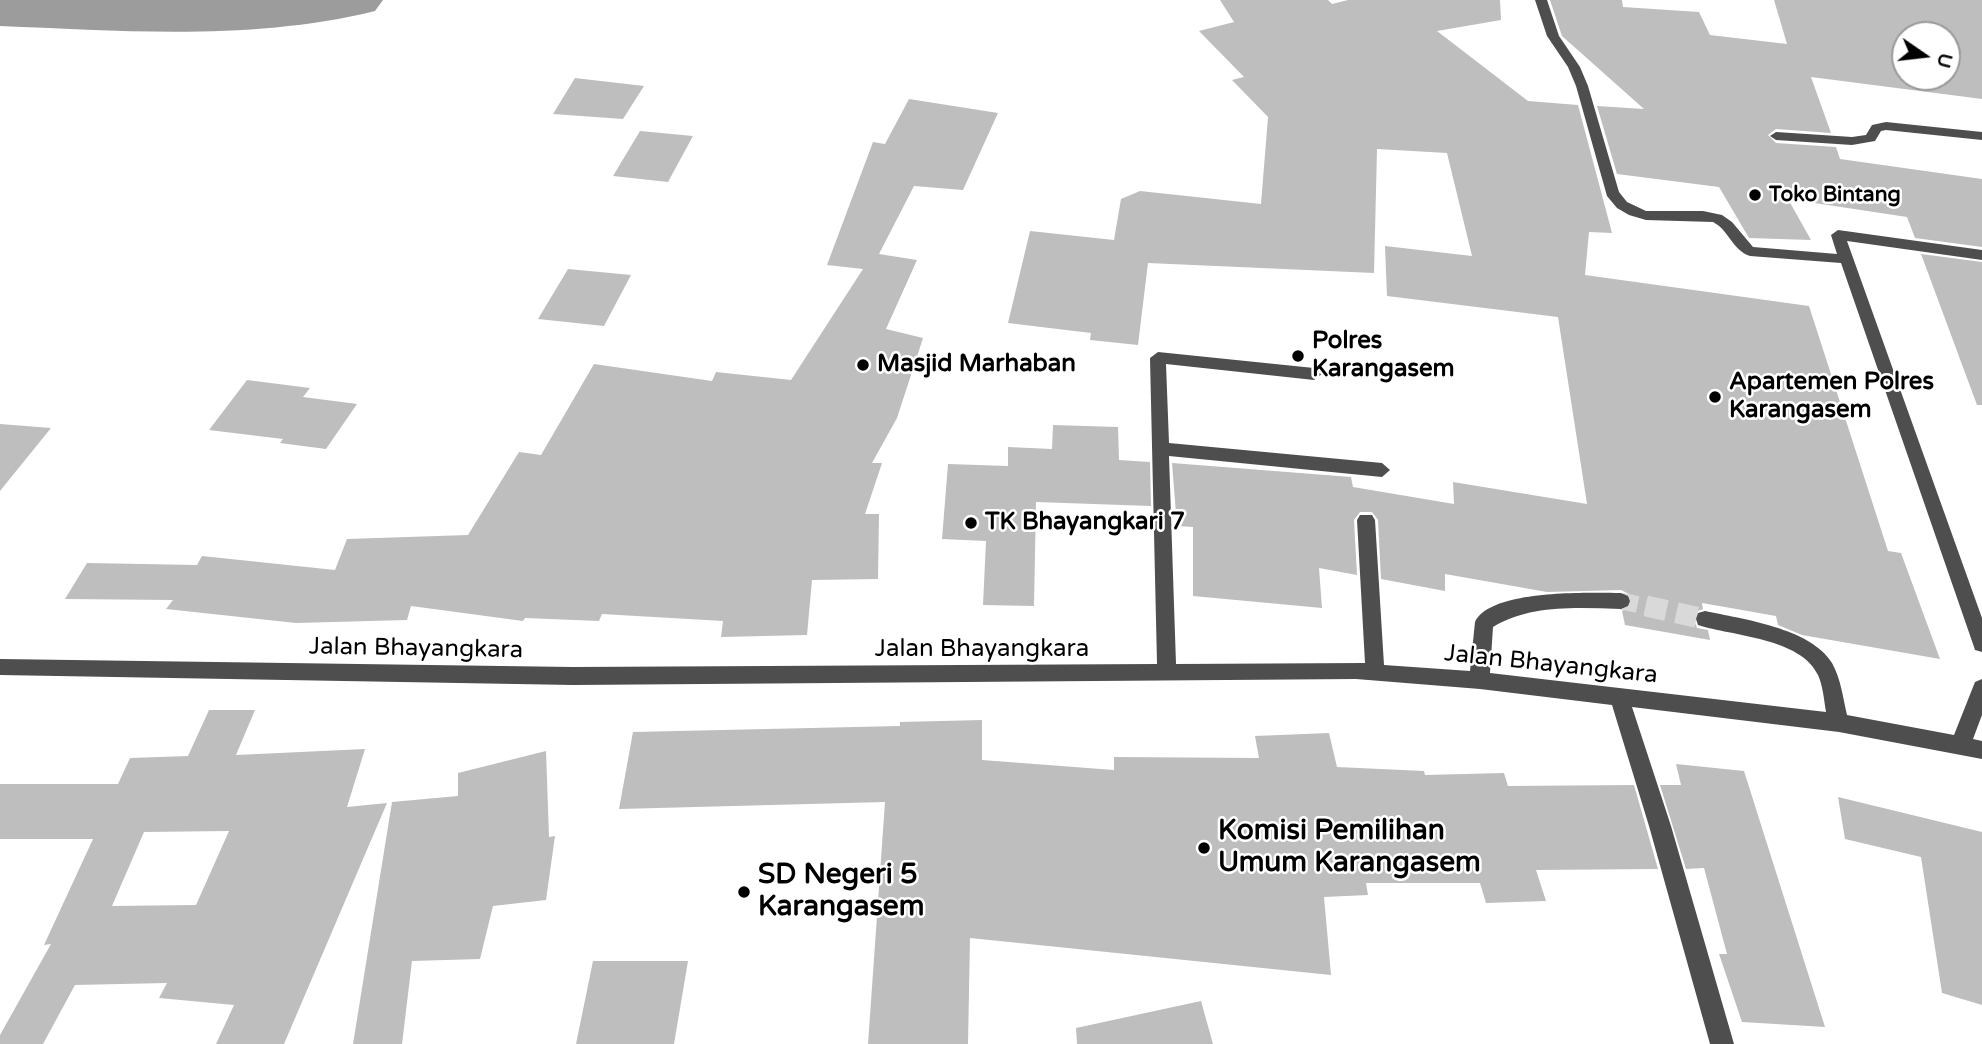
<!DOCTYPE html>
<style>
body{margin:0}
#map{position:relative;width:1982px;height:1044px;overflow:hidden;background:#fff;font-family:"Varela Round",sans-serif}
canvas{display:block}
.north{position:absolute;left:1891px;top:21px;width:70px;height:70px;box-sizing:border-box;background:#fff;border:2px solid #999;border-radius:50%;rotate:104deg;font-size:19px;font-weight:700;line-height:28px;text-align:center;color:#000}
.north::after{content:'';display:block;margin:auto;width:24px;height:32px;background:#000;clip-path:polygon(50% 0,100% 100%,50% 72%,0 100%)}
</style>
<div id="map">
<canvas width="1982" height="1044"></canvas>
<div class="north">U</div>
</div>
<script>
const c = document.querySelector('canvas').getContext('2d');
c.lineJoin = 'round';
function paint(path, color) { c.fillStyle = color; c.fill(path, 'evenodd'); }
function stroke(path, color, width, dash) { c.strokeStyle = color; c.lineWidth = width; c.lineCap = dash ? 'butt' : 'round'; c.setLineDash(dash || []); c.stroke(path); }
function label(font, color, halo, rows, align = 'center') {
  c.font = font + ' "Varela Round",sans-serif'; c.lineWidth = 5; c.setLineDash([]); c.textBaseline = 'middle'; c.strokeStyle = halo; c.fillStyle = color; for (const [text, x, y, turn = 0] of rows) {
    c.save(); c.translate(x, y); c.rotate((+turn || 0) * Math.PI / 180); c.textAlign = isNaN(turn) ? turn : align; if (halo) c.strokeText(text, 0, 0); c.fillText(text, 0, 0); c.restore();
  }
}
paint(new Path2D(`
 M0,0H383L375,11C254,41 124,31 0,26Z`), '#9c9c9c');
paint(new Path2D(`
 M1220,0H1328L1332,4L1348,0H1500L1501,20L1437,31L1528,101L1578,105L1612,233L1589,232L1585,275L1809,306L1888,551L1901,553L1940,659L1802,635L1778,625L1776,616L1702,603L1703,609L1696,612L1694,620L1697,628L1708,630L1710,640L1625,625L1622,611L1630,607L1632,600L1629,594L1621,590L1547,592L1445,574V591L1381,579L1378,520L1372,512H1360L1354,520L1357,575L1319,568L1322,608L1193,596V527L1177,526L1172,463L1351,477L1353,487L1454,504L1453,482L1587,504L1558,317L1387,296L1385,246L1472,256L1447,153L1377,149L1374,273L1148,263L1138,345L1090,340L1091,333L1008,323L1030,231L1114,240L1121,199L1140,191L1261,204L1268,117L1232,80L1244,77L1199,31L1234,22Z
 M1550,0H1622L1623,7L1699,12L1710,35L1787,44L1774,0H1982V99L1811,77L1831,133L1776,129L1768,135L1776,143L1836,147L1840,159L1982,179V247L1915,238L1907,217L1788,199L1811,240L1749,238L1719,187L1617,174L1597,106L1644,109L1562,36ZM1905,35H1947V77H1905Z
 M575,78L644,86L623,119L553,114Z
 M909,99L998,113L963,190L914,186L879,254L917,260L886,329L923,338L897,418L872,463H882L865,514H879L878,579L812,580L807,635L721,637L723,621L602,614L599,621L525,618L523,621L411,606L407,620L296,623L166,609L173,600L65,599L87,563L197,565L202,556L335,570L347,539L468,535L519,452L541,455L594,364L712,381L716,372L791,380L863,269L827,265L873,142L885,144Z
 M640,131L693,136L668,182L613,176Z
 M1921,254L1982,262V405H1977Z
 M568,269L631,275L604,326L538,319Z
 M247,380L310,388L303,397L357,404L326,449L280,443L283,439L209,430Z
 M0,424L51,428L0,491Z
 M1053,425L1118,427L1119,460L1150,462L1151,506L1036,502L1034,606L983,605L986,541L942,539L948,464L1008,466V447L1052,449Z
 M209,710H255L236,755L365,749L347,807L387,803L284,1044H216L234,1005L159,998L167,983L75,985L43,1044H0V1035L51,944L44,945L93,839H0V784H118L130,758L188,756ZM229,831L196,905L112,906L144,832Z
 M982,720V760L1114,770V757L1259,758L1255,736L1329,733L1337,767L1424,771L1425,775L1504,773L1508,786L1634,785L1658,869L1536,870L1546,901L1486,903L1480,883H1366L1368,895L1324,897L1331,975L970,938L968,1044H868L885,802L619,809L633,732L900,726V722Z
 M546,751L549,837L555,836L546,900L493,906L480,959L412,961L402,1044H353L392,802L458,796V773Z
 M1676,764L1744,771L1825,1027L1742,1022L1719,954H1727L1704,868L1686,869L1660,785H1681Z
 M1838,797L1982,832V1005L1942,993L1921,857L1845,839Z
 M593,961H688L674,1044H576Z
 M1201,1001L1213,1044H1077L1076,1028Z`), '#bebebe');
stroke(new Path2D(`
 M1621,601L1654,608`), '#d9d9d9', 17, [17, 8]);
stroke(new Path2D(`
 M1646,606L1705,619`), '#d9d9d9', 21, [21, 10]);
paint(new Path2D(`
 M1535,0H1547L1559,36L1580,67L1588,86L1619,192L1627,202L1646,211H1703L1722,215L1732,222L1753,247L1837,254L1831,235L1838,230L1982,250V260L1847,241L1982,618V652L1975,650L1973,644L1841,263L1750,256C1732,250 1729,230 1713,222L1646,220L1629,215L1617,208L1607,196L1576,86L1568,67L1547,36Z
 M1886,122L1982,132V140L1886,130L1881,131L1875,141L1852,145L1776,140L1770,136L1776,132L1852,137L1866,135L1872,125Z
 M1158,352L1314,368L1322,374L1314,380L1166,364L1169,443L1382,463L1390,470L1382,477L1169,456L1176,664L1365,663L1357,520L1360,515H1372L1375,520L1384,665L1470,671L1475,622C1491,589 1589,593 1621,593L1628,596L1630,601L1628,606L1621,609C1577,608 1532,604 1493,627L1490,673L1826,712C1824,700 1823,686 1818,675C1801,638 1732,636 1698,625L1696,619L1698,613L1705,611C1742,619 1811,628 1832,663C1841,679 1843,698 1847,715L1954,735L1975,682L1982,679V715L1973,739L1982,741V759L1839,732L1632,707L1671,826L1734,1044H1710L1649,826L1612,705L1480,689L1356,679L573,685L0,675V659L573,667L1157,664L1150,358Z`), '#4e4e4e');
for (const [x, y, r, color] of [
 [1755,195,7,"#000"],
 [1298,356,7,"#000"],
 [863,365,7,"#000"],
 [1715,397,7,"#000"],
 [971,523,7,"#000"],
 [1204,848,7,"#000"],
 [744,892,7,"#000"]
]) { const dot = new Path2D(); dot.arc(x, y, r, 0, 2 * Math.PI); c.fillStyle = color; c.fill(dot); stroke(dot, '#fff', 2.5); }
label('bold 21px', '#000', '#fff', [
 ["Toko Bintang",1769,195]
], 'left');
label('bold 24px', '#000', '#fff', [
 ["Polres",1312,342],
 ["Karangasem",1312,370],
 ["Masjid Marhaban",877,365],
 ["Apartemen Polres",1729,383],
 ["Karangasem",1729,411],
 ["TK Bhayangkari 7",985,523]
], 'left');
label('24px', '#000', '#fff', [
 ["Jalan Bhayangkara",416,649,1],
 ["Jalan Bhayangkara",982,650],
 ["Jalan Bhayangkara",1551,665,6]
]);
label('bold 28px', '#000', '#fff', [
 ["Komisi Pemilihan",1218,832],
 ["Umum Karangasem",1218,864],
 ["SD Negeri 5",758,876],
 ["Karangasem",758,908]
], 'left');
</script>
